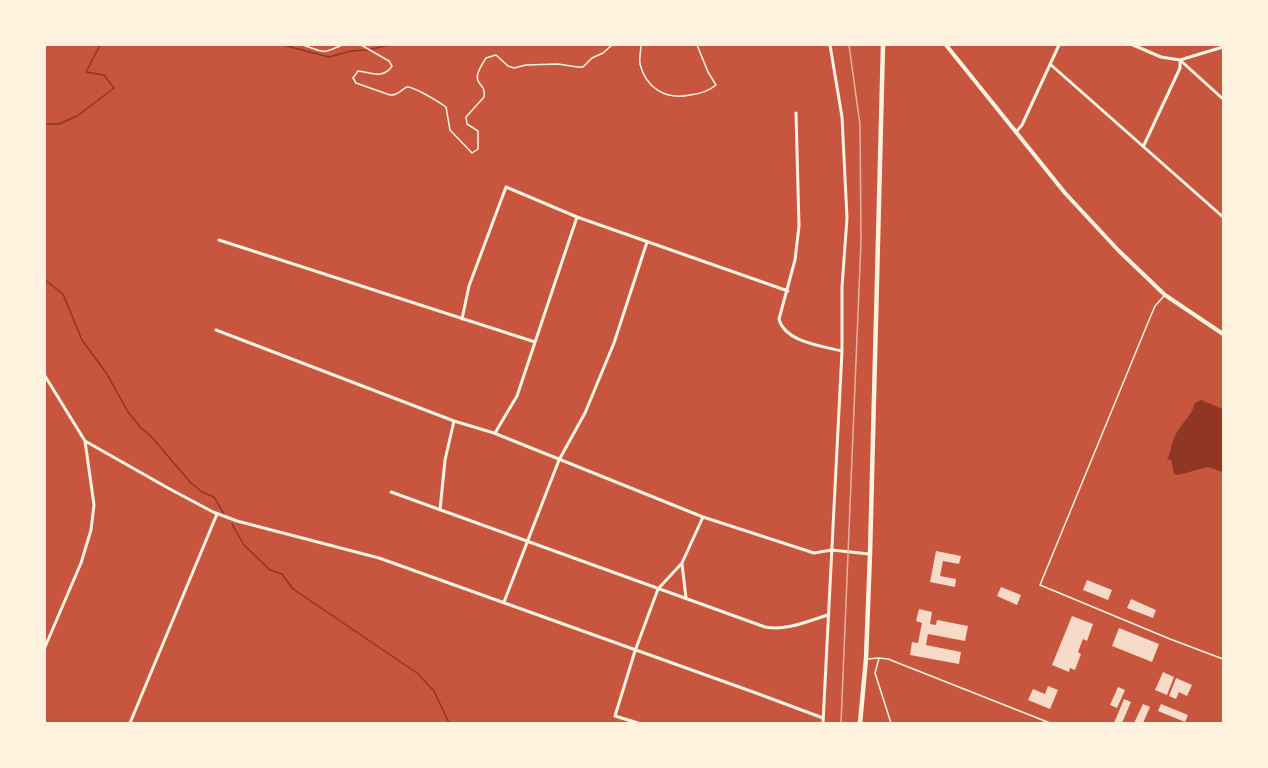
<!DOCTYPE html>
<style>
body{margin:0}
#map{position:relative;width:1268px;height:768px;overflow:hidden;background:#c8553d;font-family:Figtree,sans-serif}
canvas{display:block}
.frame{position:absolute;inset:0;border:46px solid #fff3e0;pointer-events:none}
</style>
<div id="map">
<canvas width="1268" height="768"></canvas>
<div class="frame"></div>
</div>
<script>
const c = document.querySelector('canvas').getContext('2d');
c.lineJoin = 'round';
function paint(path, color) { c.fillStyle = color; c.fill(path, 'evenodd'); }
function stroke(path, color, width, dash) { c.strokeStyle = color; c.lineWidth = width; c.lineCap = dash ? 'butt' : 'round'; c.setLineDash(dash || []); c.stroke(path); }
paint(new Path2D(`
 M1201,400L1223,409V472L1208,467L1178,475L1174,474L1171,460L1167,459C1172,451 1171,441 1177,432C1184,420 1191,417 1195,403Z`), '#8f3625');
stroke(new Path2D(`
 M283,45L329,57L351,51L367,50L390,45
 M45,124H59L77,116L114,88L104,75L86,72L100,45
 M45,280L63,294L82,340L107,374L128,412L141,428L150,435L190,482L202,492L214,497L224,514
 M232,524L244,545L270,570L282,574L293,589L417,673L434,691L449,723`), '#8f3625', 1.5);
paint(new Path2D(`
 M936,551L961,556L959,564L943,561L940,576L956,579L955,587L930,582Z
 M1087,580L1112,590L1108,600L1083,590Z
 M1001,587L1021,595L1017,605L997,596Z
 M1131,599L1156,610L1153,618L1127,608Z
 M919,609L932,612L930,624L936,625L937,620L968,626L965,641L928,634L926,645L961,652L959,664L910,655L912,642L918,643L922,623L916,621Z
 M1072,616L1093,624L1087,641L1083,639L1078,652L1081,654L1075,670L1070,668L1069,672L1052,665Z
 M1119,628L1159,644L1152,662L1112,646Z
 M1163,672L1174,677L1167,695L1155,690Z
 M1176,678L1192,685L1187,696L1179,692L1176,699L1169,696Z
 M1048,686L1058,690L1050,709L1028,700L1033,689L1045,694Z
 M1118,687L1125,690L1117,708L1110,705Z
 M1124,699L1131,702L1122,723H1114Z
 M1143,704L1150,707L1143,723H1134Z
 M1161,704L1188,715L1185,722L1158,711Z`), '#f7dbc8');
stroke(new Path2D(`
 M303,45C325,52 320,55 342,45
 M361,45L389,61L392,66C383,80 370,72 358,71L353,78L356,83L390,95C398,96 400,90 407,87C413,86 439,102 446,107L450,130L472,153L478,149V131L467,124L466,117L484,97C487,79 466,88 486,58L496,55L508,66L514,68L526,65L558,64L577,67H583L592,58L603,53L612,45
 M641,45C641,51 639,58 640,64C646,88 665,100 690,95C699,94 709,91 716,85L708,72L697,45`), '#fff3e0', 1.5);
stroke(new Path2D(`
 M1164,296L1155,306L1147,325L1040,585L1170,639L1223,659
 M879,658L888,659L1050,723
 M867,659L879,658L875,673L891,723`), '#fff3e0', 1.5);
stroke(new Path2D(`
 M1133,45L1161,57L1180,60L1223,99
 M1180,60L1223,47
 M1050,64L1223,217
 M796,113L799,226L795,260L779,319C785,342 821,346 842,351
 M1016,132L1022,125L1059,45
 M1144,145L1180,68V60
 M219,240L535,342
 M462,319L469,286L506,187L577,217L788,291
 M216,330L454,421L494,433L703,517L814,553L832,550L869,554
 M45,376L85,441L94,505L91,530L81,563L45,647
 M495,433L517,396L577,217
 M85,441L168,488L213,512L237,521L379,558L756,693L823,718
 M391,492L765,627C787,631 808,621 828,615
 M440,510L445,460L454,421
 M682,564L686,598
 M504,602L559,460L585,413L614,343L647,242
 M130,723L217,514
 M638,723L615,716L635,651L658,589L682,563L703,517
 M823,723L842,351V287L847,218L842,117L830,45`), '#fff3e0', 3);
stroke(new Path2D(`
 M946,45L1065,193L1118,250L1165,295L1223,334`), '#fff3e0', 4);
stroke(new Path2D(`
 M860,723L866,659L870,554L883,45`), '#fff3e0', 4.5);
stroke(new Path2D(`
 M841,723L861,241L860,125L849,45`), '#e9b49f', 1.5);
</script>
